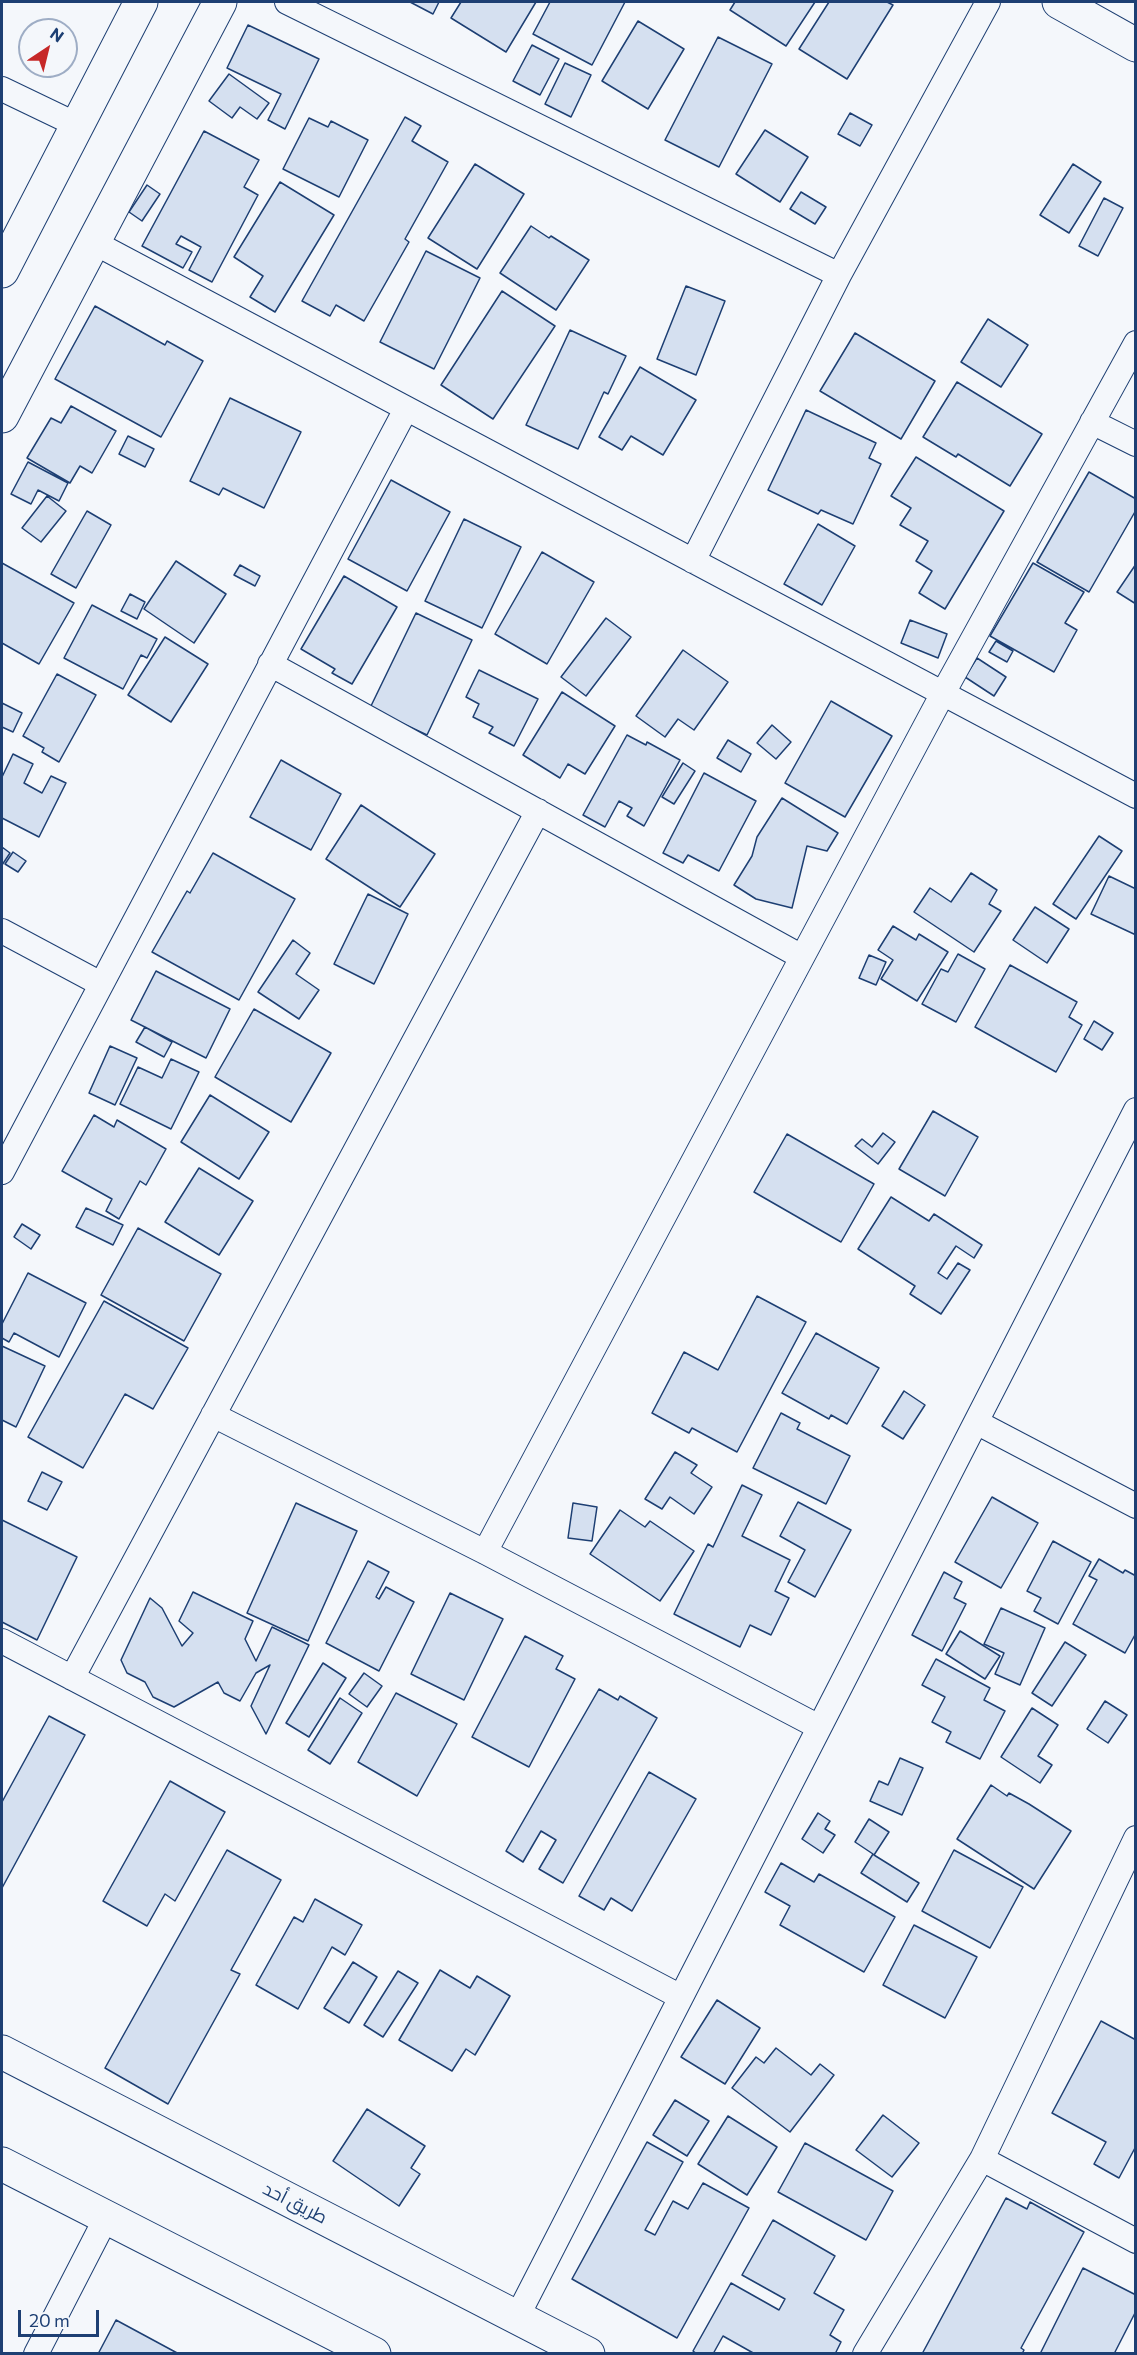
<!DOCTYPE html>
<meta charset="utf-8">
<style>
body{margin:0}
#map{position:relative;width:1137px;height:2355px;overflow:hidden;background:#f4f7fb;font-family:Commissioner,sans-serif}
canvas{display:block}
.frame{position:absolute;inset:0;border:3px solid #1d3f73;pointer-events:none}
.north{position:absolute;left:18px;top:18px;width:60px;height:60px;box-sizing:border-box;background:#f4f7fb;border:2px solid #9eadc5;border-radius:50%;rotate:35deg;font-size:16px;font-weight:700;line-height:24px;text-align:center;color:#1d3f73}
.north::after{content:'';display:block;margin:auto;width:21px;height:27px;background:#c62828;clip-path:polygon(50% 0,100% 100%,50% 72%,0 100%)}
.scale{position:absolute;left:18px;top:2310px;width:81px;height:27px;box-sizing:border-box;border:3px solid #1d3f73;border-top:0;padding-left:8px;font-size:18px;line-height:21px;white-space:nowrap;color:#1d3f73;-webkit-text-stroke:4px #f4f7fb;paint-order:stroke}
</style>
<div id="map">
<canvas width="1137" height="2355"></canvas>
<div class="frame"></div>
<div class="north">N</div>
<div class="scale">20 m</div>
</div>
<script>
const c = document.querySelector('canvas').getContext('2d');
c.lineJoin = 'round';
function paint(path, color) { c.fillStyle = color; c.fill(path, 'evenodd'); }
function stroke(path, color, width, dash) { c.strokeStyle = color; c.lineWidth = width; c.lineCap = dash ? 'butt' : 'round'; c.setLineDash(dash || []); c.stroke(path); }
function label(font, color, halo, rows, align = 'center') {
  c.font = font + ' Commissioner,Cairo,sans-serif'; c.lineWidth = 4.5; c.setLineDash([]); c.textBaseline = 'middle'; c.strokeStyle = halo; c.fillStyle = color; for (const [text, x, y, turn = 0] of rows) {
    c.save(); c.translate(x, y); c.rotate((+turn || 0) * Math.PI / 180); c.textAlign = isNaN(turn) ? turn : align; if (halo) c.strokeText(text, 0, 0); c.fillText(text, 0, 0); c.restore();
  }
}
const building = new Path2D(`
 M410,2H439L433,14Z
 M461,2H536L506,52L451,18Z
 M550,2H625L592,65L533,34Z
 M735,2H815L786,46L730,10Z
 M829,2H887L893,5L847,79L799,49Z
 M638,21L684,49L648,109L602,81Z
 M248,25L319,59L285,129L268,120L281,94L227,68Z
 M718,37L772,64L719,167L665,140Z
 M532,45L559,59L540,95L513,81Z
 M565,63L591,75L571,117L545,104Z
 M229,74L269,103L257,119L240,107L232,118L209,101Z
 M850,113L872,125L860,146L838,134Z
 M405,117L421,126L412,141L448,162L405,239L409,242L364,321L336,305L330,316L302,301Z
 M309,118L328,127L331,121L368,140L339,197L283,169Z
 M765,130L808,157L780,202L736,174Z
 M204,131L259,160L244,187L258,195L212,282L189,270L201,247L181,236L176,244L192,252L183,268L142,246Z
 M475,164L524,194L477,269L428,238Z
 M1073,164L1101,182L1069,233L1040,215Z
 M280,182L334,215L275,312L250,297L263,276L234,257Z
 M147,185L160,194L142,221L129,212Z
 M801,192L826,207L815,224L790,209Z
 M1104,198L1123,208L1098,256L1079,246Z
 M531,226L549,238L551,236L589,260L556,310L500,273Z
 M426,251L480,278L434,369L380,342Z
 M686,286L725,301L696,375L657,359Z
 M502,291L555,326L493,419L441,385Z
 M95,306L165,345L167,341L203,361L161,437L55,379Z
 M988,319L1028,345L1001,387L961,362Z
 M570,330L626,356L608,394L604,392L578,449L526,425Z
 M855,333L935,381L901,439L820,391Z
 M640,367L696,400L663,455L631,436L622,450L599,437Z
 M957,382L1042,434L1010,486L958,454L956,457L923,437Z
 M230,398L301,432L264,508L223,488L219,495L190,481Z
 M71,406L116,431L92,473L80,466L70,483L27,458L51,418L61,423Z
 M806,410L876,443L869,458L881,464L853,524L821,510L818,514L768,490Z
 M128,436L154,449L145,467L119,454Z
 M916,457L1004,511L945,609L919,593L932,571L916,561L928,541L900,525L911,508L891,496Z
 M28,462L68,483L59,501L38,490L31,504L11,494Z
 M1089,472L1136,499V510L1089,592L1037,562Z
 M391,480L450,512L407,591L348,559Z
 M47,496L66,511L41,542L22,528Z
 M87,511L111,525L76,588L51,574Z
 M464,519L521,547L482,628L425,601Z
 M818,524L855,546L822,605L784,584Z
 M542,552L594,582L547,664L495,634Z
 M176,561L226,594L194,643L144,609Z
 M2,563L74,603L39,664L2,643Z
 M1033,563L1084,592L1065,623L1077,630L1054,672L990,636Z
 M1136,564V604L1117,592Z
 M240,565L260,576L255,586L234,575Z
 M344,576L397,607L352,684L332,673L335,669L301,649Z
 M130,594L145,602L137,619L121,611Z
 M92,605L157,639L147,658L141,655L123,689L64,658Z
 M416,613L472,640L427,735L370,708Z
 M606,618L631,637L586,696L561,677Z
 M910,620L947,634L938,658L901,643Z
 M165,637L208,664L171,722L128,695Z
 M996,641L1013,651L1007,662L989,652Z
 M683,650L728,682L694,730L678,719L665,737L636,716Z
 M977,658L1006,677L994,696L965,677Z
 M479,670L538,699L514,746L489,733L493,727L473,717L479,704L466,697Z
 M57,674L96,695L59,762L42,752L44,748L23,736Z
 M562,692L615,726L585,774L568,764L560,778L523,755Z
 M831,701L892,736L845,817L785,783Z
 M2,703L22,713L13,732L2,727Z
 M772,725L791,742L776,759L757,743Z
 M627,735L646,745L647,742L680,760L644,826L627,816L632,808L619,801L605,827L583,815Z
 M728,740L751,754L741,772L717,758Z
 M13,754L33,764L24,783L42,793L51,776L66,783L39,837L2,818V777Z
 M281,760L341,794L311,850L250,817Z
 M683,763L695,771L674,804L662,797Z
 M704,773L756,801L719,871L688,855L683,863L663,853Z
 M782,798L838,833L827,851L807,846L792,908L756,899L734,885L752,856L757,837Z
 M361,805L435,854L400,907L326,859Z
 M1099,836L1122,851L1076,919L1053,904Z
 M2,847L10,853L2,865Z
 M13,852L26,861L18,872L5,864Z
 M213,853L295,899L239,1000L152,952L187,891L190,893Z
 M971,873L997,890L989,904L1001,911L974,952L914,912L930,888L951,902Z
 M1109,876L1136,889V935L1091,914Z
 M368,894L408,914L374,984L334,964Z
 M1035,907L1069,929L1047,963L1013,940Z
 M893,926L916,940L919,934L948,952L917,1001L881,979L893,960L878,950Z
 M293,940L310,953L296,974L319,990L299,1019L258,992Z
 M958,954L985,969L956,1022L922,1004L941,969L948,972Z
 M869,955L886,962L876,985L859,978Z
 M1010,965L1077,1002L1069,1017L1082,1025L1056,1072L975,1027Z
 M156,971L230,1009L206,1058L131,1020Z
 M254,1009L331,1053L291,1122L215,1077Z
 M1094,1021L1113,1033L1102,1050L1084,1039Z
 M145,1027L172,1042L164,1057L136,1042Z
 M110,1046L137,1058L115,1105L89,1093Z
 M171,1059L199,1072L171,1129L120,1104L138,1067L162,1078Z
 M210,1095L269,1132L239,1179L181,1142Z
 M933,1111L978,1137L945,1196L899,1169Z
 M94,1115L114,1127L117,1120L166,1149L146,1185L140,1181L119,1219L106,1211L112,1199L62,1171Z
 M883,1133L895,1142L878,1164L855,1146L862,1139L872,1147Z
 M787,1134L874,1184L841,1242L754,1192Z
 M199,1168L253,1201L219,1255L165,1222Z
 M891,1197L929,1221L934,1214L982,1245L974,1258L956,1246L938,1273L947,1279L958,1263L970,1270L941,1314L910,1294L915,1286L858,1249Z
 M86,1208L123,1225L113,1245L76,1227Z
 M22,1224L40,1235L31,1249L14,1237Z
 M138,1228L221,1274L184,1341L101,1295Z
 M28,1273L86,1303L59,1357L14,1333L9,1342L2,1338V1324Z
 M757,1296L806,1322L737,1452L692,1428L689,1433L652,1413L684,1352L718,1370Z
 M104,1301L188,1348L153,1409L125,1394L83,1468L28,1437Z
 M816,1333L879,1368L847,1424L831,1415L829,1419L782,1393Z
 M2,1346L45,1366L16,1427L2,1420Z
 M904,1391L925,1405L903,1439L882,1426Z
 M781,1413L800,1423L797,1429L850,1456L826,1504L753,1468Z
 M675,1452L697,1465L691,1473L712,1487L694,1514L670,1497L662,1509L645,1499Z
 M42,1472L62,1482L47,1510L28,1501Z
 M742,1485L762,1495L742,1536L790,1560L775,1591L789,1598L771,1635L750,1625L740,1647L674,1614L708,1544L713,1547Z
 M992,1497L1038,1523L1001,1588L955,1562Z
 M798,1502L851,1530L815,1597L788,1582L805,1550L780,1536Z
 M296,1503L357,1531L308,1641L247,1613Z
 M573,1503L597,1507L592,1541L568,1538Z
 M620,1510L645,1527L650,1521L694,1551L660,1601L590,1554Z
 M2,1520L77,1557L37,1640L2,1622Z
 M1053,1541L1091,1562L1058,1624L1034,1611L1041,1598L1027,1591Z
 M1099,1559L1123,1573L1125,1570L1136,1576V1633L1125,1653L1073,1624L1097,1580L1089,1576Z
 M368,1561L389,1572L376,1597L379,1599L386,1587L414,1602L379,1671L326,1643Z
 M944,1572L962,1582L954,1598L966,1604L942,1651L912,1635Z
 M193,1592L253,1621L245,1639L256,1661L272,1627L309,1645L266,1734L251,1706L270,1665L256,1673L240,1701L224,1693L218,1682L174,1707L153,1697L145,1682L127,1673L121,1660L150,1598L162,1608L182,1646L193,1633L179,1621Z
 M450,1593L503,1619L464,1700L411,1674Z
 M1001,1608L1045,1628L1020,1685L995,1674L1004,1653L984,1644Z
 M960,1631L1000,1656L985,1679L946,1654Z
 M525,1636L563,1656L556,1669L575,1679L529,1767L472,1737Z
 M1065,1642L1086,1655L1052,1706L1032,1693Z
 M936,1659L990,1688L984,1700L1005,1711L980,1759L946,1742L951,1732L932,1722L945,1697L922,1685Z
 M323,1663L346,1678L309,1737L286,1723Z
 M364,1673L382,1686L367,1707L349,1694Z
 M599,1689L618,1700L620,1696L657,1718L563,1883L539,1869L556,1840L541,1831L523,1862L506,1851Z
 M396,1693L457,1724L417,1796L358,1762Z
 M340,1698L362,1713L330,1764L308,1750Z
 M1105,1701L1127,1715L1108,1743L1087,1729Z
 M1032,1708L1058,1725L1038,1756L1052,1765L1040,1783L1001,1757Z
 M49,1716L85,1735L2,1888V1802Z
 M900,1758L923,1768L902,1815L870,1801L879,1781L888,1785Z
 M649,1772L696,1799L632,1911L611,1898L604,1910L579,1896Z
 M170,1781L225,1812L175,1901L165,1894L147,1926L103,1901Z
 M991,1785L1007,1796L1009,1793L1029,1804L1071,1831L1034,1889L957,1839Z
 M818,1813L830,1821L825,1829L835,1835L823,1853L802,1839Z
 M869,1819L889,1832L874,1855L919,1883L907,1902L861,1873L873,1854L855,1842Z
 M227,1850L281,1880L231,1970L240,1974L168,2104L105,2068Z
 M954,1850L1023,1887L990,1948L922,1911Z
 M781,1863L814,1882L819,1874L895,1917L864,1972L780,1925L790,1906L765,1892Z
 M315,1899L362,1925L345,1955L332,1947L298,2009L256,1985L294,1917L303,1922Z
 M914,1925L977,1957L945,2018L883,1985Z
 M353,1962L377,1977L349,2023L324,2008Z
 M440,1970L470,1988L477,1976L510,1996L475,2055L466,2049L452,2071L399,2040Z
 M398,1971L418,1983L383,2037L364,2025Z
 M717,2000L760,2028L725,2084L681,2057Z
 M1101,2021L1136,2040V2146L1119,2178L1094,2164L1106,2142L1052,2113Z
 M776,2048L811,2075L820,2064L834,2075L790,2132L732,2088L756,2057L764,2063Z
 M675,2100L709,2121L687,2156L653,2135Z
 M367,2109L425,2146L411,2168L420,2174L399,2206L333,2161Z
 M883,2115L919,2143L892,2177L856,2150Z
 M728,2116L777,2147L747,2195L698,2164Z
 M647,2142L683,2162L645,2230L655,2235L673,2201L688,2209L703,2183L749,2208L677,2338L572,2279Z
 M805,2143L893,2191L866,2240L778,2192Z
 M1006,2198L1027,2209L1030,2202L1084,2232L1021,2348L1024,2350L1022,2354H922Z
 M773,2220L835,2256L814,2293L844,2310L830,2335L841,2342L835,2354H755L723,2336L713,2354H697L693,2351L731,2283L779,2310L785,2299L742,2275Z
 M1083,2268L1136,2295V2311L1114,2354H1040Z
 M116,2320L179,2354H98Z`);
paint(building, '#d5e0f0');
stroke(building, '#1d3f73', 1.5);
const street = new Path2D(`
 M287,2L839,275
 M2,89L77,125
 M93,242L1136,796
 M1092,422L1136,444
 M693,561L839,275L988,2
 M270,664L802,957
 M2,931L101,984
 M2,1172L406,409
 M213,1415L485,1552L819,1727
 M976,1422L1136,1506
 M485,1552L942,695L1136,343
 M2,1641L681,1997
 M72,1678L538,811
 M982,2159L1136,2241
 M517,2317L1136,1110
 M36,2354L106,2218
 M865,2354L982,2159L1136,1838`);
const secondary = new Path2D(`
 M1059,2L1136,45
 M2,271L141,2
 M2,416L220,2`);
const primary = new Path2D(`
 M2,2052L588,2354
 M2,2164L374,2354`);
stroke(street, '#1d3f73', 26);
stroke(secondary, '#1d3f73', 35);
stroke(primary, '#1d3f73', 35);
stroke(street, '#f4f7fb', 24);
stroke(secondary, '#f4f7fb', 33);
stroke(primary, '#f4f7fb', 33);
label('18px', '#1d3f73', '#f4f7fb', [
 ["طريق أحد",295,2203,27]
]);
</script>
